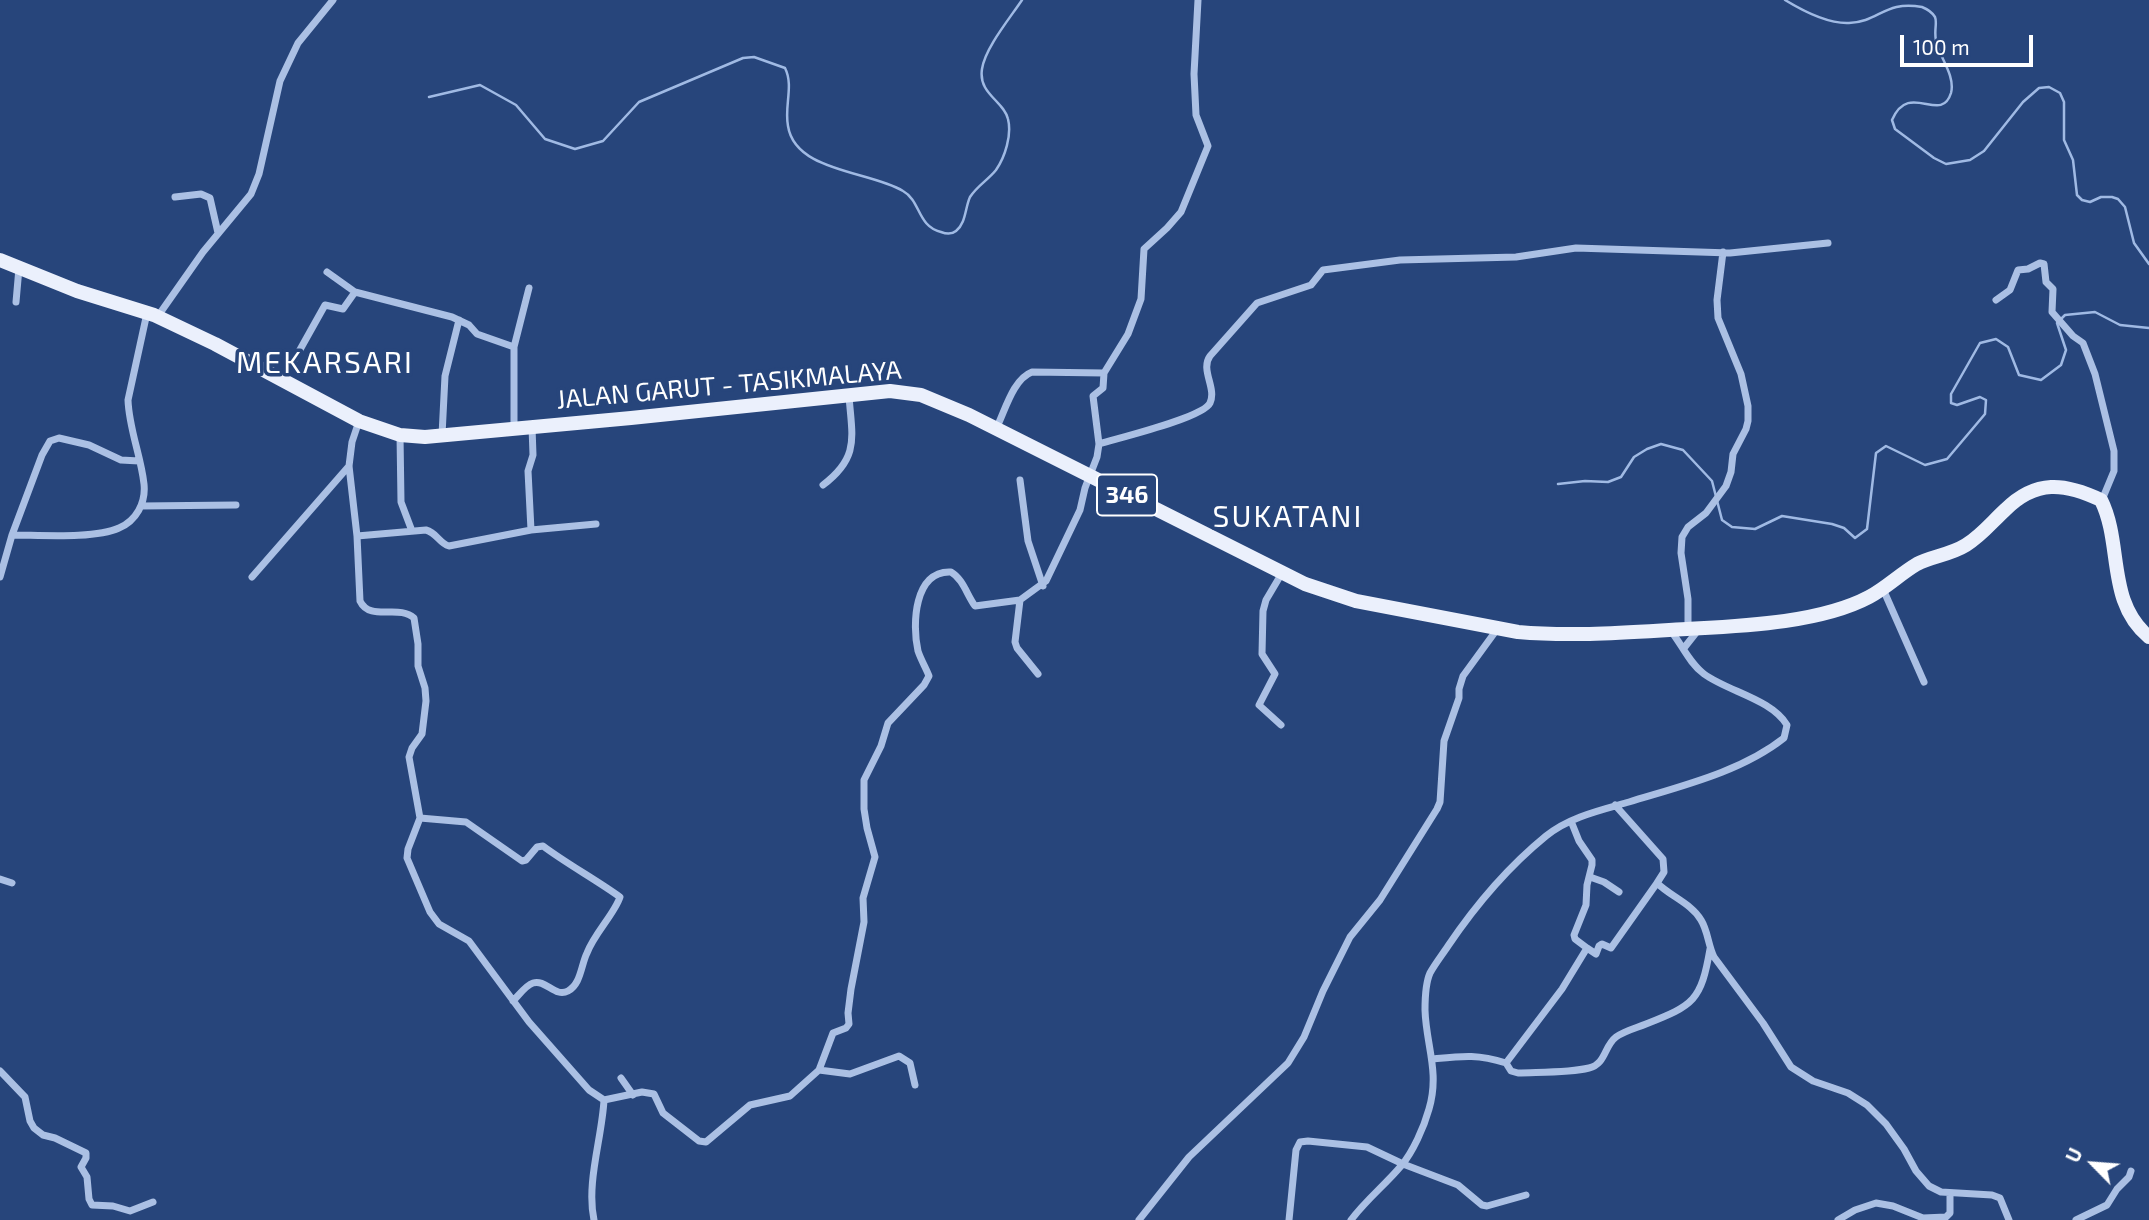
<!DOCTYPE html>
<style>
body{margin:0}
#map{position:relative;width:2149px;height:1220px;overflow:hidden;background:#27457b;font-family:"Exo 2",sans-serif}
canvas{display:block}
.north{position:absolute;left:2058px;top:1129px;width:70px;height:70px;-webkit-text-stroke:5px #27457b;paint-order:stroke;rotate:295deg;font-size:19px;font-weight:700;line-height:28px;text-align:center;color:#fff}
.north::after{content:'';display:block;margin:auto;width:24px;height:32px;background:#fff;clip-path:polygon(50% 0,100% 100%,50% 72%,0 100%)}
.scale{position:absolute;left:1900px;top:35px;width:133px;height:32px;box-sizing:border-box;border:4px solid #fff;border-top:0;padding-left:9px;font-size:21px;line-height:24px;white-space:nowrap;color:#fff;-webkit-text-stroke:5px #27457b;paint-order:stroke}
</style>
<div id="map">
<canvas width="2149" height="1220"></canvas>
<div class="north">U</div>
<div class="scale">100 m</div>
</div>
<script>
const c = document.querySelector('canvas').getContext('2d');
c.lineJoin = 'round';
function stroke(path, color, width, dash) { c.strokeStyle = color; c.lineWidth = width; c.lineCap = dash ? 'butt' : 'round'; c.setLineDash(dash || []); c.stroke(path); }
function label(font, color, halo, rows, align = 'center') {
  c.font = font + ' "Exo 2",sans-serif'; c.lineWidth = 7; c.setLineDash([]); c.textBaseline = 'middle'; c.strokeStyle = halo; c.fillStyle = color; for (const [text, x, y, turn = 0] of rows) {
    c.save(); c.translate(x, y); c.rotate((+turn || 0) * Math.PI / 180); c.textAlign = isNaN(turn) ? turn : align; if (halo) c.strokeText(text, 0, 0); c.fillText(text, 0, 0); c.restore();
  }
}
stroke(new Path2D(`
 M1785,0C1803,11 1828,24 1849,23C1879,22 1885,0 1922,7C1927,9 1932,12 1935,17C1938,24 1932,34 1938,48C1943,61 1955,78 1951,93C1941,125 1909,80 1892,120L1895,129L1934,158L1946,164L1970,160L1984,151L2023,102L2039,88L2049,87L2060,93L2064,102V140L2073,160L2077,195L2082,200L2090,202L2101,197H2112L2118,199L2125,207L2134,243L2149,264
 M429,97L480,85L516,105L545,139L575,149L603,141L639,102L743,58L754,57L785,68C794,86 784,106 788,126C795,172 870,171 903,191C921,201 917,226 941,232C946,234 951,235 956,231C966,223 965,208 970,197C977,186 988,180 996,170C1005,157 1012,135 1008,119C1004,101 978,94 982,69C985,48 1010,18 1022,0
 M1558,484L1585,481L1608,482L1621,477L1634,457L1647,449L1661,444L1683,450L1712,481L1722,520L1732,527L1755,529L1782,516L1832,524L1844,528L1855,538L1867,529L1876,453L1886,446L1925,465L1947,459L1985,414L1986,400L1980,397L1957,405L1951,403V394L1980,343L1996,339L2008,347L2019,375L2041,380L2061,365L2066,350L2057,323L2065,315L2095,312L2120,325L2149,328`), '#a0bae4', 2.5);
stroke(new Path2D(`
 M175,197L201,194L210,198L218,233
 M327,272L355,292
 M1996,300L2010,290L2018,270L2028,269L2040,263L2044,264L2046,282L2053,289L2052,312L2073,336L2083,343L2095,374L2114,451V471L2102,500
 M16,302L19,268
 M158,316L203,252L251,194L259,174L280,81L298,43L333,0
 M283,380L325,305L343,309L355,292L452,317L469,325L477,334L514,347
 M359,421L352,442L349,466L357,536L360,601C370,622 399,604 414,618L418,644V666L425,688L426,701L422,734L412,748L409,757L420,818L408,849L407,858L430,912L439,924L469,941L529,1022L589,1090L604,1100C602,1138 586,1183 594,1220
 M514,428V347L529,288
 M996,429C1005,411 1013,379 1032,372L1104,373
 M400,435L401,502L412,531
 M442,435L445,376L459,320
 M1099,444C1118,438 1203,418 1210,403C1217,388 1200,370 1210,356L1257,303L1311,285L1323,270L1400,260L1516,257L1576,248L1730,253L1828,243
 M1020,480L1028,541L1043,586
 M823,485C860,457 852,437 849,396
 M141,506L236,505
 M531,530L528,471L533,455L532,427
 M12,535L42,455L50,441L59,438L89,445L121,460L139,461
 M357,536L426,530C437,533 439,543 449,546L531,530L596,524
 M0,577L12,535C40,535 95,539 119,528C136,521 146,503 144,484C141,456 129,429 128,400L147,313
 M252,577L349,466
 M1883,589L1924,682
 M1020,600L1015,642L1017,648L1038,674
 M1688,628V599L1681,553L1682,537L1688,527L1706,513L1726,486L1731,472L1733,454L1746,429L1748,421V406L1741,374L1718,318L1717,300L1723,252
 M1684,648L1699,629
 M1281,725L1259,705L1275,674L1262,654L1263,611L1266,600L1282,573
 M1615,805L1663,859L1664,872L1657,883C1670,896 1692,904 1701,920C1708,931 1708,945 1714,957L1763,1023L1791,1067L1813,1081L1848,1093L1867,1105L1886,1124L1904,1149L1916,1171L1929,1186L1941,1192L1992,1195L2000,1198L2009,1220
 M420,818L466,822L522,861L526,860L537,847L543,846C567,864 595,879 620,897C615,913 594,934 587,953C581,965 581,984 568,991C555,998 546,979 533,983C526,985 519,995 513,1001
 M1571,821L1579,841L1592,860V865L1587,885L1586,905L1574,935L1575,939L1587,948
 M1590,877L1604,882L1619,892
 M0,879L12,883
 M1433,1059C1463,1056 1477,1054 1506,1063L1562,989L1587,948L1596,954L1599,946L1602,944L1611,948L1657,883
 M1506,1063L1511,1071L1518,1073C1539,1072 1569,1073 1589,1068C1606,1064 1604,1046 1616,1037C1624,1031 1636,1028 1646,1024C1694,1005 1701,1001 1710,949
 M819,1070L833,1033L846,1028L849,1024L848,1013L851,989L864,922L863,898L875,857L867,828L864,809V780L881,746L888,723L924,685L929,676C926,668 921,660 918,651C912,625 914,570 951,572C963,579 967,595 975,606L1020,600L1046,581L1080,510L1085,488L1097,457L1099,444L1093,396L1103,388L1104,373L1128,334L1141,299L1144,249L1167,228L1181,212L1208,146L1196,115L1194,74L1198,0
 M0,1071L25,1097L30,1121L34,1128L43,1135L55,1138L86,1153V1158L81,1167L87,1177L89,1199L92,1205L113,1206L130,1211L153,1202
 M621,1078L633,1095
 M604,1100L642,1092L654,1094L663,1113L699,1141L706,1142L750,1105L790,1096L819,1070L850,1074L899,1056L910,1063L915,1085
 M1139,1220L1189,1157L1288,1063L1304,1037L1323,991L1350,937L1380,900L1437,809L1440,802L1444,741L1459,698V689L1463,676L1498,628
 M1289,1220L1296,1150L1300,1142L1308,1141L1367,1147L1403,1164L1458,1185L1482,1205L1487,1206L1526,1195
 M1351,1220C1366,1200 1385,1185 1401,1166C1413,1152 1424,1127 1429,1109C1440,1072 1426,1045 1425,1010C1425,999 1426,982 1430,973C1435,964 1442,955 1448,946C1475,906 1508,867 1546,836C1569,817 1601,810 1629,802C1681,786 1741,772 1784,738L1787,725C1771,699 1729,692 1704,674C1690,664 1682,645 1671,631
 M1838,1220L1855,1210L1876,1203L1893,1206L1923,1218L1946,1217L1950,1213V1193
 M2076,1220L2107,1205L2117,1189L2129,1177L2131,1171`), '#abc0e4', 7);
stroke(new Path2D(`
 M0,260L77,291L154,315L215,344L359,421L400,435L425,437L631,418L890,391L921,395L969,415L1305,584L1356,601L1518,632C1574,637 1632,632 1687,629C1742,626 1820,623 1869,597C1886,588 1900,574 1917,564C1932,556 1950,555 1966,545C1981,536 1992,522 2005,510C2036,479 2065,483 2101,500C2123,544 2106,602 2149,637`), '#ebf0fc', 14);
for (const [x, y, w] of [
 [1127,495,60]
]) { const box = new Path2D(); box.roundRect(x - w / 2, y - 20.5, w, 41, 5); c.fillStyle = '#27457b'; c.fill(box); stroke(box, '#fff', 2); }
label('bold 24px', '#fff', null, [
 ["346",1127,495]
]);
label('26px', '#fff', '#27457b', [
 ["JALAN GARUT - TASIKMALAYA",729,385,-5]
]);
c.letterSpacing = '2px';
label('30px', '#fff', '#27457b', [
 ["MEKARSARI",325,363],
 ["SUKATANI",1288,517]
]);
c.letterSpacing = '0px';
</script>
